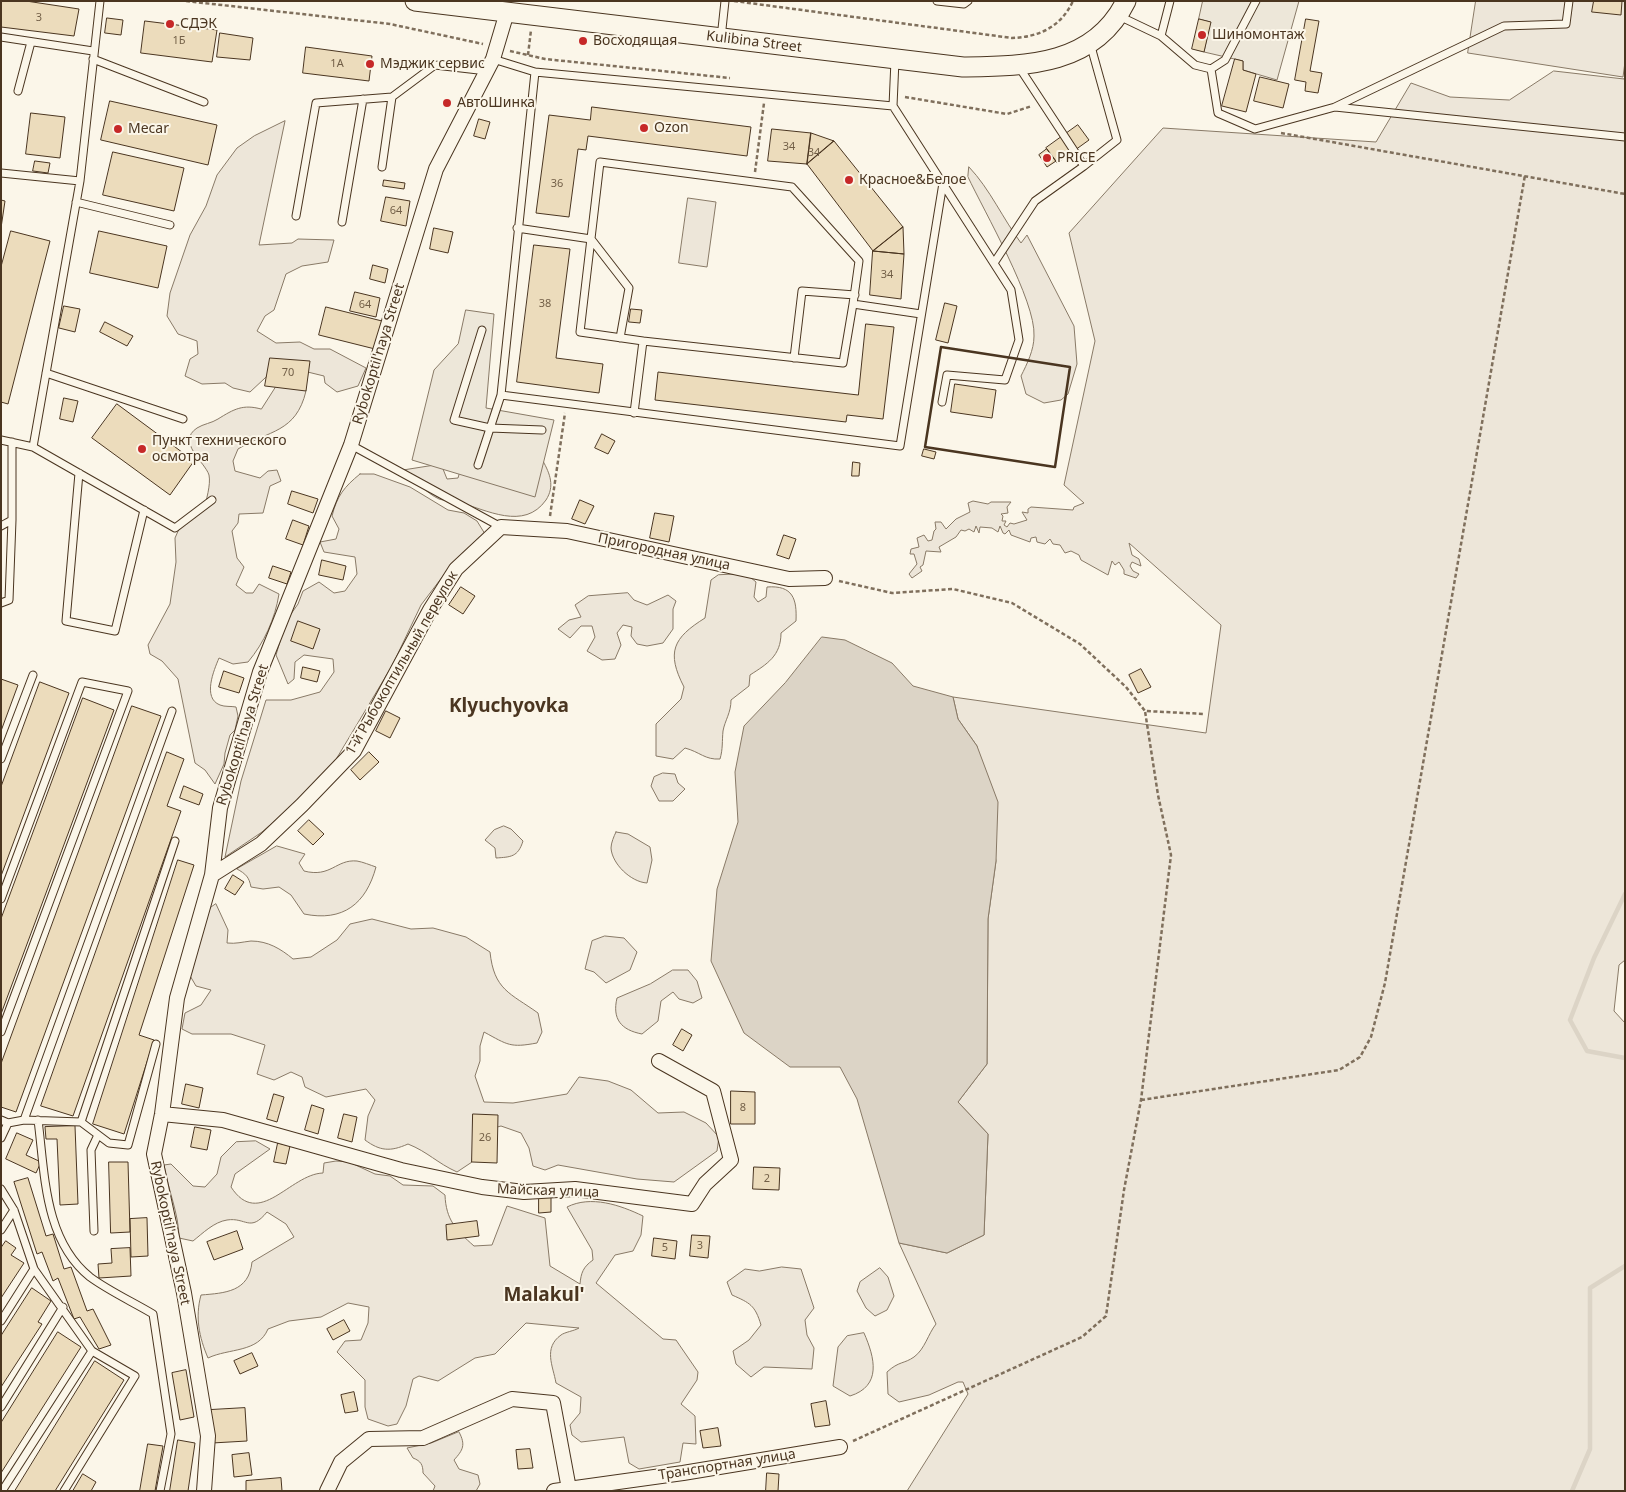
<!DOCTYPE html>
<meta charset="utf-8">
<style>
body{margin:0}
#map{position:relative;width:1626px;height:1492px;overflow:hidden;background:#fbf6e9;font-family:"Noto Sans",sans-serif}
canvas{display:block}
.frame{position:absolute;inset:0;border:2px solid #4a3520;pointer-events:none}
</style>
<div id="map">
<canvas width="1626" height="1492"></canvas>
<div class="frame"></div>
</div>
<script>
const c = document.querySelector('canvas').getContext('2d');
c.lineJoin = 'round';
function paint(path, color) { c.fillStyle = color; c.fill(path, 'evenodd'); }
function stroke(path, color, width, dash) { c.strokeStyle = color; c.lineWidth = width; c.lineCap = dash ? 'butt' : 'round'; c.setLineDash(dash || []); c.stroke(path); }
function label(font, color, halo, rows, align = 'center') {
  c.font = font + ' "Noto Sans",sans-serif'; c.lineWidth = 4; c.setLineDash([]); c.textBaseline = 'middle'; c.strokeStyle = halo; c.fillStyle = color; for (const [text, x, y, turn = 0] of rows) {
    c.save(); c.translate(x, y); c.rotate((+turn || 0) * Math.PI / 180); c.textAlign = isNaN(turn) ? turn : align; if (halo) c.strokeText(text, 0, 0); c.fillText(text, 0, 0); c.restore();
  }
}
const green = new Path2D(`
 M1476,1H1625V62L1623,77L1468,53Z
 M1554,71L1624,79L1625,76V960L1619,965L1614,1011L1625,1023V1491H907L968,1394L963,1382H958L929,1395L899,1402L888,1394L887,1372C899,1361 904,1364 914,1357C925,1349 928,1334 936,1324L899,1243L947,1253L984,1235L988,1134L958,1102L987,1064L988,919L996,861L977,746L958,719L953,697L1206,733L1221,625L1129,543L1132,555L1139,559L1141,566L1132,562L1130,566L1133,571L1139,574L1136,578L1124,574V570L1119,562L1115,565L1112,561L1108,575L1081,560L1079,555L1071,551L1065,553L1060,545L1053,544L1050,539L1045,544L1037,542L1036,537L1031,538L1030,542L1011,535L1009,530L1005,534L1003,533L1000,526L998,532L992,528L980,527L979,533L976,526L974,532L969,529L965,531L961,530L956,537L939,547L941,552L926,551L923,565L920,567L922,571L912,578L909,574L917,564L914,554H910L911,549L919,547L917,538L924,535L928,541L932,540L934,531L936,529L935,522H941L946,529L956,519L970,512L968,503L973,501L988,504L991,502H1011L1007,507L1008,513L1001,514L1003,516L1002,521H1006L1004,525L1007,527L1010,523L1014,524L1027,520L1022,512L1028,513V509L1031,507L1073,510L1074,507L1084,503L1064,485L1095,341L1069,233L1163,128L1376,142L1411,83L1450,97L1509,100Z
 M285,121L259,245L292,243L298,239L334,240L328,262L302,266L286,274L274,310L265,316L257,331L276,343L300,342L314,349H330L366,368L358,386L337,392L325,383L324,376L279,365L250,392L233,388L225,383L202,384L185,376L190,359L198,354L197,341L178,334L167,316L170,293L190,235L206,206L217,175L237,148L254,136Z
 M969,167C990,189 1003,219 1021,243L1027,235L1074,326L1077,364L1068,394L1061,400L1044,403L1026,394L1021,376C1027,364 1034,350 1034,336C1036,301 984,211 968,177Z
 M688,198L716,202L707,267L679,263Z
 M281,379H300L306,391C296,433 269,430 238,449L233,461L235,471L260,478L268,471L277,470L281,481L270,486L263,513L239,514L238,523L232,531L237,558L244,567L236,585L246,593H253L259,584L279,594C275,619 264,643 248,662L233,664L219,658C214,670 202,698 220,705C225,707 231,706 236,707L238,716L235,730L230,735L225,753L224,764L215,784L205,770L195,763L178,679L162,661L150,654L148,645L170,604L176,562L175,538L183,520L204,510C206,500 211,485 209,475C205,462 176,442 197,428C203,424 212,423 218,419C234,409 243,404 261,409Z
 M543,461C550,474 555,486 546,500C524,531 487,510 458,502C452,501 445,501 439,499C426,493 414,479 403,470L441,464L447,479L458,478L460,471Z
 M360,474H374L410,487L448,510L464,513L477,521L485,534L449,568L421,605L392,666L335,761L299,800L262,832L225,857L241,781L266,700H291L320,692L334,672L333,659L304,655L295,662L294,679L288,684L276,655L286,621L298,604L303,591L319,582L334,593L345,591L357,574L355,557L324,552L320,542L336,539L339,529L332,516C337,496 344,487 360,474Z
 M736,574L750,577L756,582L754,597L758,602L766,597L767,587C793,585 797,599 796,621L781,633C781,656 767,664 750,675L749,686L731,700C731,713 725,720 723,731C722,741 723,749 720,759C705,760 700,752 685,748L673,759L656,756V724L681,699L684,687C666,652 673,638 705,618L711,580L718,575Z
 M628,593L634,600L647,605L668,595L676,601L673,609V629L663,643L647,646L637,644L631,636L632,627L623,625L617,633L621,645L615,659L602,660L587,651L595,637L592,626H581L570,638L558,629L569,620L581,617L575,605L588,596Z
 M663,773L675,774L678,783L685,789L673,801H659L651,786L654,777Z
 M504,826L511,829L523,841C518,857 511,857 496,858L495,848L485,840L494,830Z
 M616,832L628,834L650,847L652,860L647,883C631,882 612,864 611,848C611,843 614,836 616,832Z
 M277,846L305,854L299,863L304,871C331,878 336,859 357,861C363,862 370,865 376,867C366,904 343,922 304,914L291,895L279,887L263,889L251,887C249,877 246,874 237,869Z
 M216,904L228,930L227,943C236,944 242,942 251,941C268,941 281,949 293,959L311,957L337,940L350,924L372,919L411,929L433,928L466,937L490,952C494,990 510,993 538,1013L542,1032L537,1043C510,1048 508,1045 484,1032L480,1046V1061L475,1076L484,1102L513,1103L567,1094L579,1077L608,1081L631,1090L658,1113L684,1112L706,1123L719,1137L717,1151L674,1182L637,1179L558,1165L545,1170L533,1166L529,1148L521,1133L501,1126L483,1131L472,1162L457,1172C437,1163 428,1152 408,1144C390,1152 380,1151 365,1140L368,1116L375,1100L366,1089L326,1097L305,1087L302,1077L291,1072L274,1080L257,1074L265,1045L231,1034H192L182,1029L185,1013L201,1005L211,990L196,986L189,974L210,908Z
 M605,936L624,938L637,952L630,970L606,983L594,972L585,969L592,941Z
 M673,970H688L697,981L702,998L693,1003L679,999L673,992L661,1001L658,1021L642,1034C621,1030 612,1019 617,998L650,984Z
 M256,1141L270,1149L235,1174L231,1187C259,1230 290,1174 323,1173L324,1163L336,1161L349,1162L375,1174L390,1176L403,1185L433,1186L445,1195C446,1220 456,1230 474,1246L492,1245L507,1206L545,1218L550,1266L580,1284C581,1273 583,1267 593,1260L592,1250L567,1207C591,1195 620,1205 643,1216L641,1235L633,1251L615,1255L596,1283L663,1339L676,1340L698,1372L697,1380L681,1404L695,1416L696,1444L683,1443L680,1462L639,1469L629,1463L624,1437L581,1442L572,1435L570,1425L580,1413L581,1397L556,1383C553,1366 543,1348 561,1335C565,1332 574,1331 579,1328L526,1323L495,1354L475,1358L438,1381L419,1376L413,1379L406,1406L397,1424L388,1426L368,1419L365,1407V1380L337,1352L345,1341L361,1340L368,1323L369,1307L348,1303L321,1317L289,1321L268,1329C258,1353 229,1348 208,1358C199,1337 195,1317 201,1295C225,1293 249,1292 252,1262L294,1237L286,1224L267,1212C250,1233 246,1217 227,1220C214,1222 203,1233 193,1241L179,1238C179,1214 168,1190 164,1165L171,1164L193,1186L205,1187L217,1174L221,1157L236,1142Z
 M782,1267L801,1269L814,1308L805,1320L807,1335L814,1348L812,1369L764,1367L751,1377L736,1364L733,1351L749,1340L761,1325C755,1305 750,1303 732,1295L727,1282L745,1269L759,1271Z
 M880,1268L888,1277L894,1296L887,1310L875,1316L866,1308L857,1291L860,1282Z
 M864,1333C875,1358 882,1386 850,1396L833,1386L838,1347L847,1336Z
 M459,1432C466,1445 463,1450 454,1460L459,1469L478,1475L480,1484L476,1491H433L435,1486L423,1473C423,1465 421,1461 413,1458L407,1448L431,1443Z`);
paint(green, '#ede6d9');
stroke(green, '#887966', 1);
const parking = new Path2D(`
 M1203,1H1299L1277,80L1243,70V61L1204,52L1210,22L1199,19Z
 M466,310L494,314L486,408L554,420L535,497L412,460L434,370L458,344Z`);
paint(parking, '#ede7d9');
stroke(parking, '#887966', 1);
const water = new Path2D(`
 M822,637L845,640L892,663L913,686L953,697L958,719L977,746L998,802L996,861L988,919L987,1064L958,1102L988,1134L984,1235L947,1253L899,1243L857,1099L840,1067H790L744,1033L711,961L717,889L738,822L735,772L744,726L785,683Z`);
paint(water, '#dcd4c6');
stroke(water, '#887966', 1);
stroke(new Path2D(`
 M1625,894L1594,958L1570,1020L1587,1051L1625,1058
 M1572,1491L1590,1449V1288L1625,1266`), '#dcd4c6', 4.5);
const building = new Path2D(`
 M1,1H26L79,9L74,36L1,27Z
 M1594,1H1622L1621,15L1592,12Z
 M107,18L123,20L121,35L105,33Z
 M1199,19L1211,22L1204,52L1192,49Z
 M1306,19L1319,21L1310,71L1322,73L1318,93L1305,91L1306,82L1295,80Z
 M145,21L217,30L212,62L141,53Z
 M220,33L253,38L250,60L217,57Z
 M306,47L372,56L369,81L303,73Z
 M1235,59L1243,61V70L1256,74L1246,112L1222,106Z
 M1260,77L1289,84L1283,108L1254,101Z
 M110,101L217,125L208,165L101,140Z
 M592,107L751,127L747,156L588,136L586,150L578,149L569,217L536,213L549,115L590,120Z
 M31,113L65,117L60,158L26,154Z
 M479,119L490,122L485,139L474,136Z
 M1078,125L1089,140L1057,163L1046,148Z
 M772,129L811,133L807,164L768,161Z
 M811,133L834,141L807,164Z
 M834,141L903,227L873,251L807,164Z
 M1047,149L1056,161L1047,167L1039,155Z
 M113,152L184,168L174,211L103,195Z
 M35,161L50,163L48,173L33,171Z
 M384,180L405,183L404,189L383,186Z
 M386,197L410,201L406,226L381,221Z
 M1,200L5,201L1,228Z
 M903,227L904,254L873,251Z
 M434,228L453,232L448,253L430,249Z
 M11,231L50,241L8,404L1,402V267Z
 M99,231L167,246L158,288L90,273Z
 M534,245L570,249L556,358L603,364L599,393L517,382Z
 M873,251L904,254L901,299L870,295Z
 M373,265L388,269L385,283L370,279Z
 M355,292L380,298L376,317L350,311Z
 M945,303L957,306L948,343L936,340Z
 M64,306L80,309L75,332L59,328Z
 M326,307L382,321L375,349L319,335Z
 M631,309L642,310L640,323L629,322Z
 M105,322L133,336L127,346L100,332Z
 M866,324L894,327L883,419L847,415L846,422L655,400L658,372L858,395Z
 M270,358L310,361L306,391L265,386Z
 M955,384L996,390L992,418L951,412Z
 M64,398L78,401L73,422L60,419Z
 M117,404L194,461L170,495L92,438Z
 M602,434L615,441L608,454L595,448Z
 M924,449L936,452L934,459L922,456Z
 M853,462L860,463L859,476H852Z
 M292,491L318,499L313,513L288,504Z
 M580,500L594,506L585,524L572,519Z
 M655,513L674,516L669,542L650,538Z
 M293,520L309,526L303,545L286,539Z
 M784,535L796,539L789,559L777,555Z
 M322,560L346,566L343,580L319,575Z
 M273,566L291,572L287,584L269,578Z
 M461,587L475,596L463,614L449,605Z
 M298,621L320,629L313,649L291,641Z
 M303,667L320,671L317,682L301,678Z
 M1141,669L1151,687L1138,693L1129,675Z
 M224,671L244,678L239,693L219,687Z
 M1,679L18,685L1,731Z
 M40,682L69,693L1,876V787Z
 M83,698L114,710L1,1014V919Z
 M132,706L161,716L16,1112L1,1107V1064Z
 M386,711L400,718L390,738L376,731Z
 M167,752L184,759L167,806L181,811L73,1116L41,1106Z
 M369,752L379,762L360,780L351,770Z
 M184,786L203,794L199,805L180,798Z
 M309,820L324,834L313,845L298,831Z
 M178,860L194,865L139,1035L154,1040L124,1134L93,1124Z
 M233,875L244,882L235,895L225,889Z
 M682,1029L692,1035L683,1051L673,1045Z
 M186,1084L203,1088L199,1108L182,1104Z
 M731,1091L755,1092V1124H731Z
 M274,1094L284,1097L277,1122L267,1119Z
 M312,1105L324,1109L318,1134L305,1130Z
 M344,1114L357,1117L352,1142L338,1138Z
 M473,1114L498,1115L497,1163L472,1162Z
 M75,1126L78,1204L60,1205L57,1139H46L45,1127Z
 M195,1127L211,1130L207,1150L191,1147Z
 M17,1133L33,1140L26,1155L41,1162L36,1173L6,1159Z
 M278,1143L290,1146L286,1164L274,1162Z
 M109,1162H128L130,1232L111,1233Z
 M754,1167L780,1168L779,1190L753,1189Z
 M28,1178L46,1236L53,1234L64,1269L71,1267L87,1311L93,1309L111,1345L99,1349L80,1317L74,1319L58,1278L53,1281L42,1252L37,1254L14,1182Z
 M539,1195H551V1212L539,1213Z
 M147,1218L148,1256L131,1257L130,1219Z
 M477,1221L479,1236L447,1240L446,1225Z
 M237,1231L243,1249L214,1260L207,1242Z
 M692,1235L710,1236L708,1258L690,1256Z
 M654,1238L677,1241L675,1259L652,1256Z
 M6,1241L16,1248L11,1255L24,1263L1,1298V1248Z
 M130,1248L131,1276L99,1278L98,1264L112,1263L111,1249Z
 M32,1288L51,1301L38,1322L42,1324L1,1387V1336Z
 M344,1320L350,1331L333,1340L327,1329Z
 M58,1332L81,1347L1,1473V1423Z
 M252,1353L258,1366L240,1374L234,1361Z
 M95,1361L124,1380L55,1491H15Z
 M186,1370L194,1417L180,1420L172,1373Z
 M354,1392L358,1411L345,1413L341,1395Z
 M826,1401L830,1425L815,1427L811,1404Z
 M245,1408L247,1441L212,1443L210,1410Z
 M718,1428L721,1446L703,1448L700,1431Z
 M178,1440L195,1443L188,1491H170Z
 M148,1444L163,1446L155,1491H140Z
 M530,1449L533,1468L518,1469L516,1450Z
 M249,1453L252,1475L234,1477L232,1455Z
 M767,1473L779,1474L778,1491H766Z
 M83,1474L96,1482L91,1491H73Z
 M281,1478L282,1491H246V1481Z`);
paint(building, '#ecdcbc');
stroke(building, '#4a3520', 1);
const service = new Path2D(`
 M937,1L964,4L968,1
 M1119,16L1161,36L1170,1
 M1161,36L1195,65L1211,69L1225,60L1256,1
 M1,37L93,51
 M721,38L725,1
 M93,59L204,102
 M493,59L535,72L893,106L895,60
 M1019,67L1084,166L1117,140L1090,43
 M1211,69L1218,113L1255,129L1335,107L1504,26L1566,24L1569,1
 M535,72L501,395L900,446L943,183
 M18,91L31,42
 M893,106L1011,290L1019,340L1005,380L947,375L942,402
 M1335,107L1625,137
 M382,167L392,97
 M1,173L80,181
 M76,202L170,225
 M296,216L316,103L392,97L435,65L487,71
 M342,222L363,99
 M517,228L591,239L629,288L620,338
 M994,263L1035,201L1084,166
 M482,330L454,420L490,428L542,430
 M643,341L843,363L853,304
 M794,358L802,291L855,295
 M46,373L183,419
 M634,413L643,341L580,332L600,162L792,187L859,261L853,304L921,314
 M1,440L33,447L175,528L212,500
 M351,445L501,527
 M33,447L80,181L100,1
 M478,465L501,395
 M79,473L66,621L115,631L144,510
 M1,526L12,520V442
 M1,603L9,600L12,520
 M1,759L33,675
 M1,899L82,682L128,691L1,1032
 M1,1120L8,1123L24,1120L81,1122L109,1143L128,1145L156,1044
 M24,1120L172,711
 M38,1120C45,1174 44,1240 90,1277C109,1291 133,1302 153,1314L171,1434L160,1491
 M81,1122L175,841
 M1,1138L8,1123
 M1,1189L14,1210L34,1269L92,1351L135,1376L64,1491
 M1,1230L14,1210
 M94,1231L91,1150L98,1135
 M1,1321L34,1269
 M1,1407L63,1307
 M2,1491L92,1351`);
const minor = new Path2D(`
 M212,875L261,844L302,805L354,751L430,610L456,569L501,527L567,531L789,579L825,578
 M162,1114L223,1120L401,1170L482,1187L524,1192L575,1189L692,1204L705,1184L731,1160L713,1091L659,1061
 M204,1491L208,1436L184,1293L154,1154L162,1114L177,998L212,875L220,808L260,672L351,445L436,169L493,59L507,12
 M327,1491L341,1462L369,1439L423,1438L512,1399L553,1403L569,1489
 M554,1491L683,1473L840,1447`);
const secondary = new Path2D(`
 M415,1L963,67C1026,66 1094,66 1126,1`);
stroke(service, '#4a3520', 9);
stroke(minor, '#4a3520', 16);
stroke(secondary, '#4a3520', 21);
stroke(new Path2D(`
 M186,1L390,24L483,44
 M734,1L1012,38C1039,37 1061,27 1073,1
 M510,51L545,59L730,78
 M528,55L531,30
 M905,97L1007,114L1032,106
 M1281,133L1625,194
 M755,172L764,103
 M550,516L565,413
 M839,581L892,593L953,589L1012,603L1080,644L1126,687L1145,711L1205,714
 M1141,1100L1339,1070L1360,1057L1371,1037L1385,983L1525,175
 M853,1441L1082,1337L1106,1316L1124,1190L1141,1100L1171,855L1158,795L1145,711`), '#7f6f5c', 2.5, [4, 2.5]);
stroke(service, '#fbf6e9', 7);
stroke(minor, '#fbf6e9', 14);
stroke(secondary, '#fbf6e9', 19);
stroke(new Path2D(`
 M941,347L1070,367L1055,467L925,447Z`), '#4a3520', 2.5);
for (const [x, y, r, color] of [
 [170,24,5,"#c62828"],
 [1202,35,5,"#c62828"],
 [583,41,5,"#c62828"],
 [370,64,5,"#c62828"],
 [447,103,5,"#c62828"],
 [644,128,5,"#c62828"],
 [118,129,5,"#c62828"],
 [1047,158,5,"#c62828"],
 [849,180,5,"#c62828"],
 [142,449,5,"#c62828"]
]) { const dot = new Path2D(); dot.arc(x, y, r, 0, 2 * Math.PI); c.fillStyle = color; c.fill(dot); stroke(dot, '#fbf6e9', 2); }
label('11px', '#725f47', null, [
 ["3",39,18],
 ["1Б",179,41],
 ["1А",337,64],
 ["34",789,147],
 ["34",814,153],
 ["36",557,184],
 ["64",396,211],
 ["34",887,275],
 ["38",545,304],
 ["64",365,305],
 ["70",288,373],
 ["8",743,1108],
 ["26",485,1138],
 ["2",767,1179],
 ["3",700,1246],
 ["5",665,1248]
]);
label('14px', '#4a3520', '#fbf6e9', [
 ["СДЭК",180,24],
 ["Шиномонтаж",1212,35],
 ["Восходящая",593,41],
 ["Мэджик сервис",380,64],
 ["АвтоШинка",457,103],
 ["Ozon",654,128],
 ["Mecar",128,129],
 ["PRICE",1057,158],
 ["Красное&Белое",859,180],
 ["Пункт технического",152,441],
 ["осмотра",152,457]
], 'left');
label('14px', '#4a3520', '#fbf6e9', [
 ["Kulibina Street",754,42,7],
 ["Rybokoptil'naya Street",379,354,-73],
 ["Пригородная улица",664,552,12],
 ["1-й Рыбокоптильный переулок",402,663,-60],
 ["Rybokoptil'naya Street",243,735,-73],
 ["Майская улица",548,1191,2],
 ["Rybokoptil'naya Street",170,1233,78],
 ["Транспортная улица",727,1465,-9]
]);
label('bold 19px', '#4a3520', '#fbf6e9', [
 ["Klyuchyovka",509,707],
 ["Malakul'",544,1296]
]);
</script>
